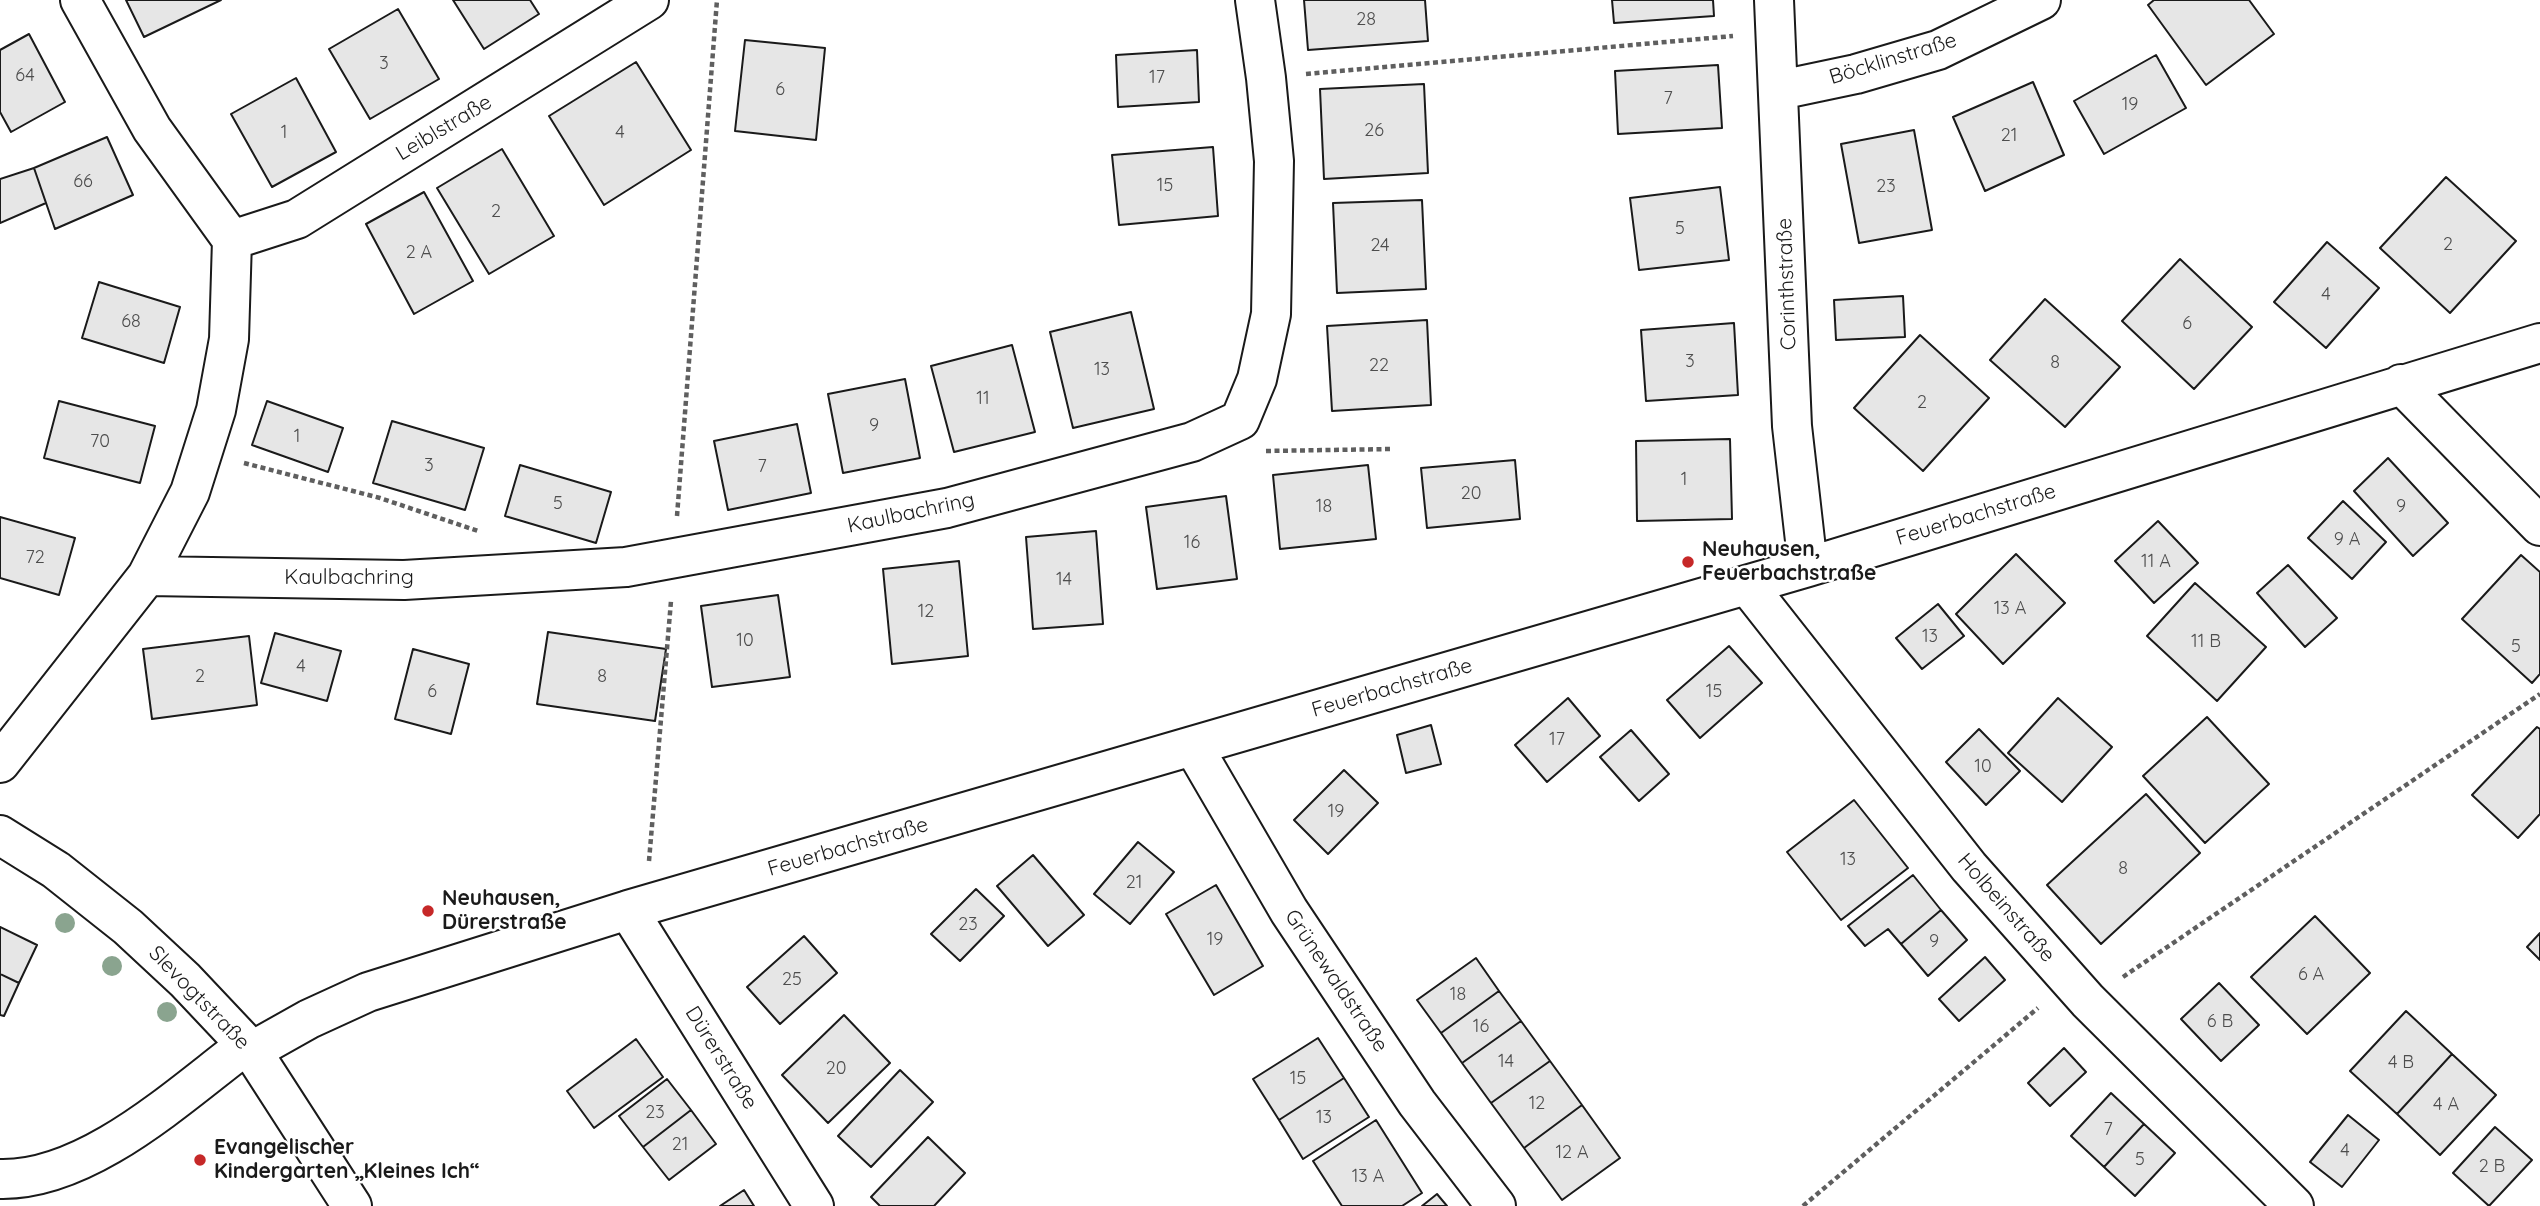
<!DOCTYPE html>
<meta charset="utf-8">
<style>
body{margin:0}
canvas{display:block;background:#fff}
</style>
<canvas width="2540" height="1206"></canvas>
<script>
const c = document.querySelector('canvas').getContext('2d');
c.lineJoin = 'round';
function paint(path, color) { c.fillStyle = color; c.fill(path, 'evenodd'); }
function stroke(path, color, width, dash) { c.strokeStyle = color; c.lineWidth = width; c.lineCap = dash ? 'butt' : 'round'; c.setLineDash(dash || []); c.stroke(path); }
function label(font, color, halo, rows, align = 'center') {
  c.font = font + ' Quicksand,sans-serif'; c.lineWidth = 5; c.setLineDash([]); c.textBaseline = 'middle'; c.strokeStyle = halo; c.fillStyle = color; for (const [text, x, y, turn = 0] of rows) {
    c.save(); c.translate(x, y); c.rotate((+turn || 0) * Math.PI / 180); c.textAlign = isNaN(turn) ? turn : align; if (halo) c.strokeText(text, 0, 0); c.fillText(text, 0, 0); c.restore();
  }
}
const building = new Path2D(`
 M126,0H221L144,37Z
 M453,0H530L539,14L484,49Z
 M1304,0H1425L1428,41L1308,50Z
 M1612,0H1713L1714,16L1614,23Z
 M2154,0H2249L2274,34L2206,85L2148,5Z
 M398,9L439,79L370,119L329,49Z
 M29,34L65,102L11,132L0,112V50Z
 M745,40L825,48L816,140L735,131Z
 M1197,50L1199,102L1118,107L1116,55Z
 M2156,55L2186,108L2104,154L2074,101Z
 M636,62L691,150L604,205L549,116Z
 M1718,65L1722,128L1618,134L1615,71Z
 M296,78L336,152L272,187L231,114Z
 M2033,82L2064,155L1985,191L1953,117Z
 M1424,84L1428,173L1324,179L1320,89Z
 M1914,130L1932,230L1859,243L1841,144Z
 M107,137L133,195L55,229L34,168Z
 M1213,147L1218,216L1119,225L1112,155Z
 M502,149L554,236L489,274L437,188Z
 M34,168L46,203L0,223V179Z
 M2446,177L2516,241L2450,313L2380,248Z
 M1720,187L1729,260L1639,270L1630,198Z
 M424,192L473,281L414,314L366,224Z
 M1422,200L1426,289L1337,293L1333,203Z
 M2327,242L2379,288L2326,348L2274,302Z
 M2180,259L2252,327L2194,389L2122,321Z
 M99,282L180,307L164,363L82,338Z
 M1903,296L1905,337L1836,340L1834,300Z
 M2045,299L2120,367L2065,427L1990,360Z
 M1131,312L1154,409L1073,428L1050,332Z
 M1427,320L1431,405L1332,411L1327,326Z
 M1734,323L1738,395L1646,401L1641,330Z
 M1920,335L1989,398L1923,471L1854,408Z
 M1012,345L1035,432L954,452L931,366Z
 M905,379L920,458L843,473L828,394Z
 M59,401L155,426L140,483L44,458Z
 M267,401L343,428L328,472L252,445Z
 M392,421L484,448L465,510L373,483Z
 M797,424L811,493L728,510L714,441Z
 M1730,439L1732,519L1637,521L1636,441Z
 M2388,458L2448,523L2413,556L2354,491Z
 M1515,460L1520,519L1427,528L1421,468Z
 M520,465L611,492L596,543L505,516Z
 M1368,465L1376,539L1280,549L1273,475Z
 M1226,496L1237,579L1157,589L1146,507Z
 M2343,501L2386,542L2352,579L2308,538Z
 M0,517L75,538L59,595L0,578Z
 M2158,521L2198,563L2154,603L2115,561Z
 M1096,531L1103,624L1033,629L1026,537Z
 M2016,554L2065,603L2003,664L1956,614Z
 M2521,555L2540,572V674L2532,683L2462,619Z
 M959,561L968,656L892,664L883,569Z
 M2288,565L2337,618L2305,647L2257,593Z
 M2195,583L2266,647L2217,701L2147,636Z
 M778,595L790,677L712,687L701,606Z
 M1938,604L1964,636L1922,669L1896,638Z
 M548,632L666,649L655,721L537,704Z
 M275,633L341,651L327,701L261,683Z
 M249,636L257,705L152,719L143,649Z
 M1729,646L1762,683L1700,738L1667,700Z
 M413,649L469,664L451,734L395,719Z
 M1568,698L1600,736L1547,782L1515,745Z
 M2058,698L2112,747L2062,802L2008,753Z
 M2207,717L2269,784L2205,843L2143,776Z
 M1431,725L1441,764L1406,773L1397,735Z
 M2537,727L2540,729V814L2518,838L2472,795Z
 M1979,729L2020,771L1986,805L1946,762Z
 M1631,730L1669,774L1639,801L1600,757Z
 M1344,770L1378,803L1328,854L1294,820Z
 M2146,794L2200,853L2101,944L2047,885Z
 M1854,800L1908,868L1841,920L1787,852Z
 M1138,842L1174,872L1130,924L1094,894Z
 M1033,855L1084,915L1048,946L997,886Z
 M1913,875L1941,910L1901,944L1888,929L1865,946L1848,926Z
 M1216,885L1263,966L1214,995L1166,914Z
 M976,889L1004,916L960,961L931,934Z
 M1941,910L1967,940L1928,976L1901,944Z
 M2315,916L2370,973L2307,1034L2251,977Z
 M0,927L37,945L19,983L0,974Z
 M2540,933V960L2527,947Z
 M804,936L837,973L780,1024L747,987Z
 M1985,957L2005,980L1959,1021L1939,999Z
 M1476,958L1499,991L1441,1033L1417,1000Z
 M0,974L19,983L4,1016L0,1015Z
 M2219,983L2259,1025L2221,1061L2181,1019Z
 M1499,991L1521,1021L1462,1063L1441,1033Z
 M2406,1011L2452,1054L2397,1114L2350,1071Z
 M844,1015L890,1063L828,1123L782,1075Z
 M1521,1021L1550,1061L1491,1103L1462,1063Z
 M1318,1038L1344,1078L1279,1120L1253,1079Z
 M636,1039L663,1077L594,1128L567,1091Z
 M2064,1048L2086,1072L2050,1106L2028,1083Z
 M2452,1054L2496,1095L2440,1155L2397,1114Z
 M1550,1061L1582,1105L1524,1148L1491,1103Z
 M900,1070L933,1102L871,1167L838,1136Z
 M1344,1078L1369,1117L1303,1159L1279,1120Z
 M667,1079L691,1110L643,1147L619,1116Z
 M2111,1093L2144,1124L2104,1167L2071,1136Z
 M1582,1105L1620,1158L1562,1200L1524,1148Z
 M691,1110L716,1144L669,1180L643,1147Z
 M2348,1115L2379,1140L2342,1187L2310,1162Z
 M1376,1120L1422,1193L1402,1206H1342L1313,1161Z
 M2144,1124L2175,1153L2135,1196L2104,1167Z
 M2495,1127L2532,1160L2489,1206L2453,1173Z
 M928,1137L965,1173L934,1206H880L871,1197Z
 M744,1190L754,1206H720Z
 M1437,1194L1447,1206H1422Z`);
paint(building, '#e6e6e6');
stroke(building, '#1a1a1a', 2);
const minor = new Path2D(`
 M1774,0L1792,426L1808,567
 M1780,90L1856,74L1938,50L2041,0
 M232,240L297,219L649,0
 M2401,384L2540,526
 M147,576L404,580L626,567L947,508L1192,442L1240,420L1257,379L1271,314L1274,161L1266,78L1255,0
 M1747,585L1969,867L2088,1001L2294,1206
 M1193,746L1289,911L1417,1103L1496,1206
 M0,763L147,576L190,492L216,410L229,339L232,240L152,129L80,0
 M0,835L56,870L128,927L185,980L252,1051L352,1206
 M628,910L814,1206
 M252,1051L309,1019L368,992L628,910L1808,567L2540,343
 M0,1179C88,1181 178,1096 246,1045`);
stroke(minor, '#1a1a1a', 42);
stroke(new Path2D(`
 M1306,74L1733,36
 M1266,451L1392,449
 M244,463L380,498L478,531
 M677,516L717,0
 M649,861L671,601
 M2123,977L2540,694
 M1803,1206L2038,1008`), '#5f5f5f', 4.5, [5, 3.5]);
stroke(minor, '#fff', 38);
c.fillStyle = '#8aa48f';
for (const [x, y] of [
 [65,923],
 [112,966],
 [167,1012]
]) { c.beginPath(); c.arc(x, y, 10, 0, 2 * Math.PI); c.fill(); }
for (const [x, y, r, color] of [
 [1688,562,7,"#c62828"],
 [428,911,7,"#c62828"],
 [200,1160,7,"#c62828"]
]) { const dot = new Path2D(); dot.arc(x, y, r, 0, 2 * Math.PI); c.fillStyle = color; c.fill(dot); stroke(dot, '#fff', 2.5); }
label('18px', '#4d4d4d', null, [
 ["28",1366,20],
 ["3",384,64],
 ["64",25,76],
 ["17",1157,78],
 ["6",780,90],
 ["7",1668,99],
 ["19",2130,105],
 ["26",1374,131],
 ["1",284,133],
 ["4",620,133],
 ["21",2009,136],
 ["66",83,182],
 ["15",1165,186],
 ["23",1886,187],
 ["2",496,212],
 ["5",1680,229],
 ["2",2448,245],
 ["24",1380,246],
 ["2 A",419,253],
 ["4",2326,295],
 ["68",131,322],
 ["6",2187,324],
 ["3",1690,362],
 ["8",2055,363],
 ["22",1379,366],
 ["13",1102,370],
 ["11",983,399],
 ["2",1922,403],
 ["9",874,426],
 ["1",297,437],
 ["70",100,442],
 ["3",429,466],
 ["7",762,467],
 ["1",1684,480],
 ["20",1471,494],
 ["5",558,504],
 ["18",1324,507],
 ["9",2401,507],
 ["9 A",2347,540],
 ["16",1192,543],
 ["72",35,558],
 ["11 A",2156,562],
 ["14",1064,580],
 ["13 A",2010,609],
 ["12",926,612],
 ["13",1930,637],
 ["10",745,641],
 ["11 B",2206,642],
 ["5",2516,647],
 ["4",301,667],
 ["2",200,677],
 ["8",602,677],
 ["6",432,692],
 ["15",1714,692],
 ["17",1557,740],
 ["10",1983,767],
 ["19",1336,812],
 ["13",1848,860],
 ["8",2123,869],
 ["21",1134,883],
 ["23",968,925],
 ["19",1215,940],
 ["9",1934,942],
 ["6 A",2311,975],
 ["25",792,980],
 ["18",1458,995],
 ["6 B",2220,1022],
 ["16",1481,1027],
 ["14",1506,1062],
 ["4 B",2401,1063],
 ["20",836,1069],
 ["15",1298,1079],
 ["12",1537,1104],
 ["4 A",2446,1105],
 ["23",655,1113],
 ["13",1324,1118],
 ["7",2108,1130],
 ["21",680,1145],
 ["4",2345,1151],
 ["12 A",1572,1153],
 ["5",2140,1160],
 ["2 B",2492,1167],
 ["13 A",1368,1177]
]);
label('21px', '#1a1a1a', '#fff', [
 ["Böcklinstraße",1893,59,-17],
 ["Leiblstraße",444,128,-31],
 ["Corinthstraße",1787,284,-92],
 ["Kaulbachring",911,513,-12],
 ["Feuerbachstraße",1976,515,-17],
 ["Kaulbachring",349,578],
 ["Feuerbachstraße",1392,688,-16],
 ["Feuerbachstraße",848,847,-16],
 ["Holbeinstraße",2006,908,49],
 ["Grünewaldstraße",1336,981,56],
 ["Slevogtstraße",199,998,46],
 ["Dürerstraße",721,1058,58]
]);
label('bold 21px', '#1a1a1a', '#fff', [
 ["Neuhausen,",1702,550],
 ["Feuerbachstraße",1702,574],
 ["Neuhausen,",442,899],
 ["Dürerstraße",442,923],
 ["Evangelischer",214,1148],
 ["Kindergarten „Kleines Ich“",214,1172]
], 'left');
</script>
